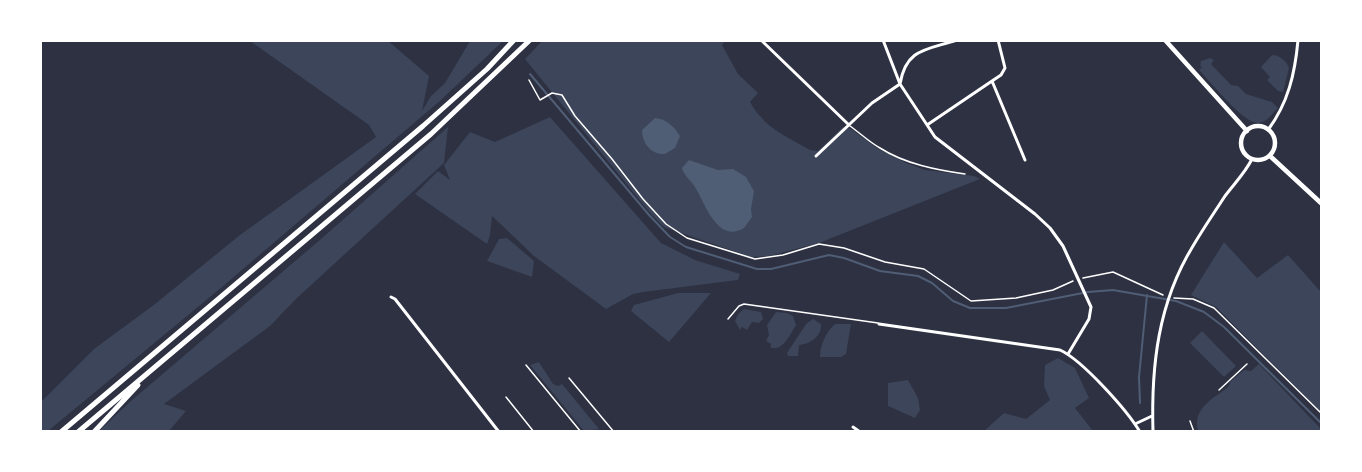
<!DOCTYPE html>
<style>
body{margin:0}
#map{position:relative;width:1362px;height:472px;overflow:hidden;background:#2d3142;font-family:Rubik,sans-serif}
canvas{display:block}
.frame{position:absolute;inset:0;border:42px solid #fff;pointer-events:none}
</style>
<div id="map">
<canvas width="1362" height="472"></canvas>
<div class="frame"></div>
</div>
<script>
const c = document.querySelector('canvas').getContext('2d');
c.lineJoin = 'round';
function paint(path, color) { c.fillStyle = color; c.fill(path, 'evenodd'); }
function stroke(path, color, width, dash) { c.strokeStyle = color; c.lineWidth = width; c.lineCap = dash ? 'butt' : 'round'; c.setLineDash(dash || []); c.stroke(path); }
paint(new Path2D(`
 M250,41H388L429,76L422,111L431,96L445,83L470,41H503L441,100L222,287L48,431H41V402L94,349L155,304L240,235L376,137L369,125Z
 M542,41H725L722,45L738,74L758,93L750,102C765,128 784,135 810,150L818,151L843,127L851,129L877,148L906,163L925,170L974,176L980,179L819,243L769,256L751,257L664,227L651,214L525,59Z
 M1272,55C1279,55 1287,61 1289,68L1283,92L1278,91L1267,80L1270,77L1261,67Z
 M1210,58L1214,60L1211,64L1231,85L1238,86L1246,94L1272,102L1278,108C1272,114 1267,122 1259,123C1244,125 1210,81 1199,70L1202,67L1200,66L1201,61Z
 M550,117L661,243L695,260L740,274L738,280L643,292L633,294L606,309L534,256L492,216L490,235L487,244L415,194L438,171L450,180L444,165L470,132L495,142Z
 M448,127L444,163L296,299L270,326L164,404L186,411L169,431H99L132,400L321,239Z
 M507,238L534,261L532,277L487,261L499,239Z
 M1224,242L1257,278L1288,255L1321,292V412L1216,307L1191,295Z
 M678,293H711L669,342L631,311L634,305Z
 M744,309L761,312L763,319L759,323L752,322L747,330L742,327L740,330L735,321L738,314Z
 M776,312L787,313L793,316L796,325C790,335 782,353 770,347L771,344L766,341L769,335L767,325Z
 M813,319L821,324C822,337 810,344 799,345L798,356H788L787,353L806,324Z
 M835,324H851L846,354L841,357H820C820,345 826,332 835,324Z
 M1202,331L1236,366L1224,377L1190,343Z
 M1058,358L1075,368L1089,398L1075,408L1093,431H984L1004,413L1026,419L1050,400L1044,386L1045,365Z
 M539,362L553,384L558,386L562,384L599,429L584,431L530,365Z
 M1259,364L1321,429V431H1198C1192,407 1214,399 1229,386L1230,382L1244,370L1251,371Z
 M908,380L918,398L920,410L915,418L888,406V383Z`), '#3c4559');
paint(new Path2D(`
 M655,118C666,119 674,126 680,136L675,148L665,154C651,155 642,143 642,130Z
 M689,160L718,170L733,169L746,177L754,191L751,209L752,217L744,228C716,245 704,199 693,184C688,178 684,175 682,168Z`), '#4f5d75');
stroke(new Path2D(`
 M530,74L649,215L670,237L686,247L757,269H771L829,255L844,258L880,271L918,276L932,283L953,301L970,308H1006L1088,292L1113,290L1176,301L1204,312L1224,327L1322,424
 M1140,403L1139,377L1147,295`), '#4f5d75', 2);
stroke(new Path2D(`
 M529,80L540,100L552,93L562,95L575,116L612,159L643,199L666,224L687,238L755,259L783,255L819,244L844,248L885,262L924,269L971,301L1016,298L1053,290L1073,281
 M1083,278L1113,272L1163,295
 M1174,298L1193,299L1214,308L1322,414
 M1219,390L1247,364`), '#fff', 1.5);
stroke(new Path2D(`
 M850,126C860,133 869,142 880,148C905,164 937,170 965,174
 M728,319L739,306L744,304L878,323
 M526,365L581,432
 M569,378L614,432
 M506,397L534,432
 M1190,421L1194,432`), '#fff', 1.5);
stroke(new Path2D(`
 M761,40L849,125
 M883,40L900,84L935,137L1035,214L1050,228L1063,246L1091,307L1089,319L1068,354
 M998,40L1005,68L1001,75L992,81L1025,160
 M927,125L992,81
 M1268,130C1288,103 1295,74 1298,40
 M816,156L872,103L900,84C906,48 927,50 957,40
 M391,297L395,299L499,432
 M879,324L1060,350C1082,360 1127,410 1140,432
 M1135,424L1152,416
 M853,427L860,432
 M1153,432C1151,366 1158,303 1193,246C1203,229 1214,213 1225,196C1234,184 1245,173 1252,159`), '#fff', 3);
stroke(new Path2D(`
 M1165,40L1247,131
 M1241 143a17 17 0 1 1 34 0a17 17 0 1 1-34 0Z
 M1270,156L1322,204`), '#fff', 4.5);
stroke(new Path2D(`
 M61,432L423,126L487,69L514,40
 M78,432L431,134L530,40
 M94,432L138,385`), '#fff', 5);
</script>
